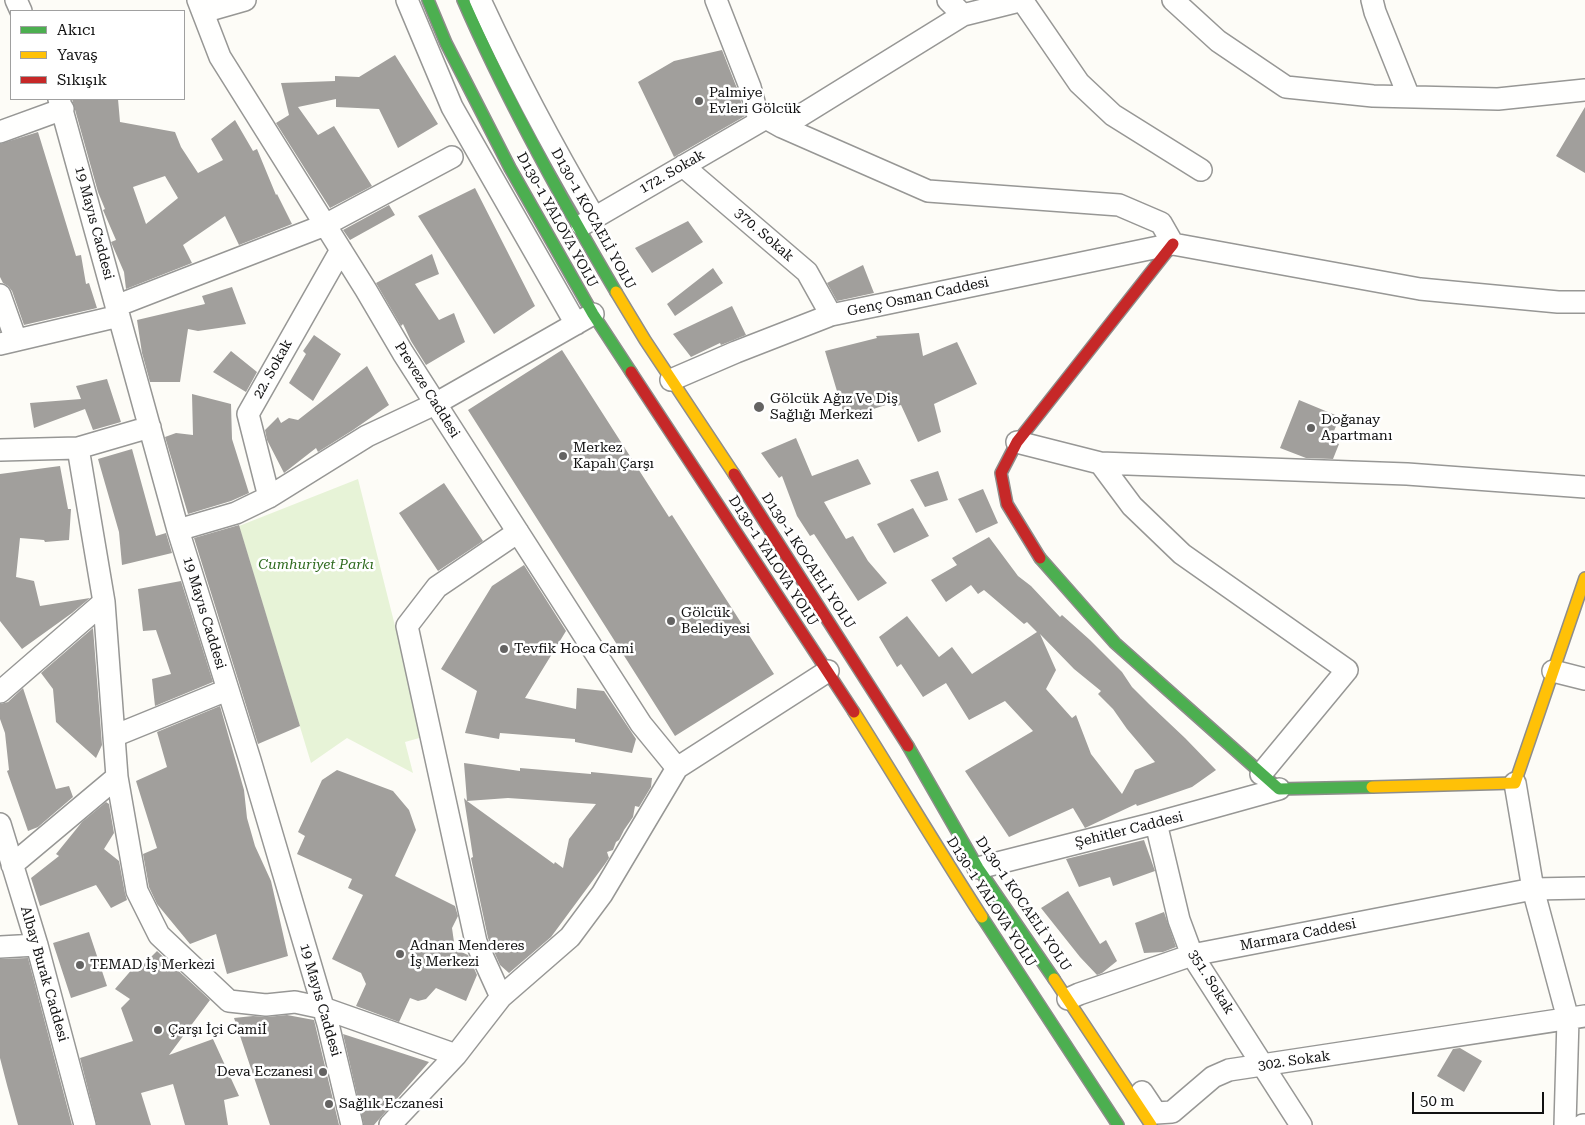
<!DOCTYPE html>
<meta charset="utf-8">
<style>
body{margin:0}
#map{position:relative;width:1585px;height:1125px;overflow:hidden;background:#fdfcf7;font-family:"Roboto Serif",serif}
canvas{display:block}
.legend{position:absolute;left:10px;top:10px;width:175px;height:90px;box-sizing:border-box;background:#fff;border:1px solid #a0a0a0;margin:0;padding:6px 9px;list-style:none;font-size:15px;color:#111}
.legend li{display:flex;align-items:center;gap:10px;height:25px}
.legend b{width:25px;border:1px solid #a0a0a0}
.scale{position:absolute;left:1412px;top:1092px;width:132px;height:22px;box-sizing:border-box;border:2px solid #111;border-top:0;padding-left:6px;font-size:15px;line-height:18px;white-space:nowrap;color:#111;-webkit-text-stroke:4px #fff;paint-order:stroke}
</style>
<div id="map">
<canvas width="1585" height="1125"></canvas>
<ul class="legend">
<li><b style="height:6px;background:#4caf50"></b>Akıcı</li>
<li><b style="height:6px;background:#ffc107"></b>Yavaş</li>
<li><b style="height:6px;background:#c62828"></b>Sıkışık</li>
</ul>
<div class="scale">50 m</div>
</div>
<script>
const c = document.querySelector('canvas').getContext('2d');
c.lineJoin = 'round';
function paint(path, color) { c.fillStyle = color; c.fill(path, 'evenodd'); }
function stroke(path, color, width, dash) { c.strokeStyle = color; c.lineWidth = width; c.lineCap = dash ? 'butt' : 'round'; c.setLineDash(dash || []); c.stroke(path); }
function label(font, color, halo, rows, align = 'center') {
  c.font = font + ' "Roboto Serif",serif'; c.lineWidth = 5; c.setLineDash([]); c.textBaseline = 'middle'; c.strokeStyle = halo; c.fillStyle = color; for (const [text, x, y, turn = 0] of rows) {
    c.save(); c.translate(x, y); c.rotate((+turn || 0) * Math.PI / 180); c.textAlign = isNaN(turn) ? turn : align; if (halo) c.strokeText(text, 0, 0); c.fillText(text, 0, 0); c.restore();
  }
}
paint(new Path2D(`
 M358,479L423,737L405,742L413,773L347,738L311,763L239,526Z`), '#e7f3d7');
paint(new Path2D(`
 M722,50L738,91L745,116L674,157L638,82L674,61Z
 M395,55L438,124L398,148L379,109L336,107V99L298,107L318,135L334,126L372,186L330,208L276,123L289,115L281,83L335,81V76L359,77Z
 M72,99H118L120,122L175,132L181,147L198,173L223,160L211,139L235,120L253,151L257,149L276,195L277,194L292,224L239,245L225,216L183,245L192,263L126,289L124,272L111,242L116,240L103,210L105,209L98,192ZM165,176L178,198L146,224L133,187Z
 M1585,107V173L1556,156Z
 M38,132L76,256L81,255L86,284L89,283L97,308L24,325L12,291L8,286L3,283L0,277V144Z
 M475,188L535,306L494,334L418,216Z
 M389,205L395,215L350,240L343,230Z
 M688,221L703,242L652,273L635,248Z
 M432,254L439,274L415,284L439,320L454,313L465,342L426,365L411,341L403,324L401,326L376,283Z
 M863,265L874,293L837,301L827,283Z
 M713,268L723,283L675,316L667,304Z
 M232,287L246,324L198,331L188,329L180,382H150L142,353L137,320L205,304L202,296Z
 M732,306L746,335L721,345L720,343L691,357L673,334Z
 M919,333L923,356L957,342L977,384L934,404L941,432L918,442L901,405L893,407L892,403L845,418L825,351L877,338L876,336Z
 M314,335L341,354L313,401L289,383L306,354L303,351Z
 M562,350L669,517L672,515L774,674L675,736L468,410Z
 M231,351L257,372L246,392L213,372Z
 M367,366L389,405L353,430L318,452L316,448L284,473L267,440L265,430L278,417L281,423L289,418L298,420Z
 M107,379L121,422L93,430L85,409L34,428L30,403L81,399L76,386Z
 M192,394L231,404L232,439L249,493L231,501L188,514L165,437L176,433L193,435Z
 M1299,400L1340,417L1330,440L1339,444L1333,459L1306,458L1280,448Z
 M796,438L812,476L858,459L871,484L824,502L846,539L853,536L868,561L887,583L858,601L814,534L810,536L797,516L782,476L779,478L761,453Z
 M132,449L156,536L166,533L172,553L122,565L119,532L98,459Z
 M60,466L68,509H71L69,540L45,542L44,540L20,538L16,577L34,581L40,606L90,598L72,613L22,649L0,621V474Z
 M938,471L948,500L925,507L910,480Z
 M444,483L483,541L438,571L399,513Z
 M983,489L998,523L976,533L958,499Z
 M913,508L929,536L894,553L877,524Z
 M239,525L300,726L258,744L194,538Z
 M989,537L1018,576L1031,586L1060,617L1062,615L1090,640L1122,672L1132,687L1149,704L1185,738L1216,770L1192,787L1137,806L1136,804L1085,828L1073,808L1009,837L965,771L1033,731L1005,701L969,720L946,683L923,697L901,664L897,667L879,637L907,616L939,657L952,647L972,674L1037,632L1027,622L1024,624L984,590L978,594L971,585L946,602L931,580L957,565L952,558ZM1040,634L1074,669L1101,691L1098,694L1113,709L1127,729L1155,762L1135,770L1122,794L1091,754L1076,715L1072,718L1046,689L1056,670Z
 M524,565L566,631L525,698L576,709L577,688L604,691L636,739L632,753L575,742V739L500,733L499,739L465,733L477,691L441,669L492,586Z
 M181,581L213,682L155,706L152,679L171,674L156,630L143,631L138,589Z
 M93,628L102,745L96,758L56,722L53,689L41,673Z
 M23,688L56,789L69,786L73,797L38,827L28,831L7,771L9,770L5,733L0,719V704L8,702Z
 M220,706L244,790L247,818L255,846L271,881L288,956L227,974L216,934L190,944L157,904L149,887L143,854L157,848L136,781L167,767L157,732Z
 M464,763L520,771V768L591,774V772L652,778L651,787L639,807L635,806L633,817L624,830L619,840L616,842L613,850L607,852L609,858L605,864L551,937L509,973L500,965L488,938L471,858L473,857L464,798L467,801ZM508,798L596,804L569,839L563,868L555,862L554,864L467,801Z
 M337,770L393,791L409,810L416,830L395,876L455,906L458,916L452,928L455,949L468,955L477,975L466,1001L436,988L426,999L418,1001L410,998L399,1022L356,1006L366,984L361,973L332,959L363,895L348,888L352,879L297,854L305,836L298,832L322,780Z
 M106,802L109,804L114,833L104,849L119,861L125,893L127,900L111,908L96,885L40,906L31,878L59,856L56,854L82,822Z
 M1144,840L1155,871L1113,886L1110,877L1079,887L1066,859Z
 M1068,891L1100,944L1106,940L1117,961L1102,973L1097,975L1080,957L1041,908Z
 M1164,912L1176,947L1163,952L1144,953L1135,923Z
 M89,932L107,986L71,998L53,943Z
 M157,951L210,1000L169,1055L213,1039L239,1096L224,1100L228,1125H185L173,1084L141,1093L151,1125H97L80,1058L133,1041L121,1008L130,999L115,989L134,967L140,968Z
 M28,958L72,1125H18L7,1085L0,1058V959Z
 M287,1015L314,1020L339,1125H270L234,1018L253,1016L267,1017Z
 M343,1034L429,1062L374,1125H364Z
 M1460,1048L1482,1061L1464,1092L1437,1076L1453,1049Z`), '#a19f9c');
const street = new Path2D(`
 M16,0L21,11
 M198,0L220,57L366,290L403,353L641,724L677,768
 M407,0L452,107L576,324
 M480,0C514,74 553,147 594,217
 M716,0L750,87L757,113L782,127L928,191L1119,205L1161,223L1173,244
 M948,0L963,15
 M1022,0L1079,83L1113,115L1201,170
 M1173,0L1218,41L1286,87L1373,96L1498,99L1585,90
 M1372,0L1375,12L1409,97
 M203,12L245,0
 M59,99L178,530L250,760L328,1024L352,1125
 M782,127L963,15L1023,0
 M0,132L63,109
 M683,166L807,272L831,315
 M582,225L766,118
 M0,295L16,340
 M116,306L325,225L452,157
 M0,344L119,316
 M671,380L736,352L831,315L1173,244L1420,289L1558,302H1585
 M1017,442L1100,463L1407,474L1585,487
 M0,450L78,448L150,427
 M1100,463L1132,506L1182,554L1347,670L1261,774
 M269,497L248,414L341,250
 M178,530L236,513L269,497L367,436L435,404L593,314
 M1553,671L1585,679
 M0,692L104,602
 M114,736L227,690
 M117,777L137,891L159,935L229,1001L266,1005L295,1002L323,1008L456,1055
 M1515,783L1533,889L1568,1019L1565,1125
 M1156,823L1179,920L1192,955L1301,1125
 M0,824L37,945L85,1125
 M12,865L117,777L104,602L78,448
 M978,868L1156,823L1279,789
 M0,947L37,945
 M501,997L476,942L407,626L437,587L518,532
 M1068,999L1079,994L1192,955L1533,889L1585,888
 M1142,1092L1156,1113L1172,1112L1213,1077L1229,1070L1585,1016
 M390,1125L456,1055L501,997L570,937L602,894L677,768L828,671
 M1583,1125H1585`);
const fast = new Path2D(`
 M428,0L446,43L510,168L593,314L631,372
 M463,0C507,101 560,197 616,292
 M1040,558L1115,643L1279,789L1372,787
 M908,746L978,868L1054,979
 M982,917L1118,1125`);
const slow = new Path2D(`
 M616,292L645,340L734,474
 M854,712C897,780 938,849 982,917
 M1372,787L1515,783L1585,578
 M1054,979L1151,1125`);
const jam = new Path2D(`
 M631,372L854,712
 M734,474L908,746
 M1040,558L1007,504L1001,473L1017,442L1173,244`);
stroke(street, '#979795', 24);
stroke(fast, '#8e8d8b', 14);
stroke(slow, '#8e8d8b', 14);
stroke(jam, '#8e8d8b', 14);
stroke(street, '#fffffe', 21);
stroke(fast, '#4caf50', 11);
stroke(slow, '#ffc107', 11);
stroke(jam, '#c62828', 11);
for (const [x, y, r, color] of [
 [699,101,5,"#646362"],
 [759,407,6,"#646362"],
 [1311,428,5,"#646362"],
 [563,456,5,"#646362"],
 [671,621,5,"#646362"],
 [504,649,5,"#646362"],
 [400,954,5,"#646362"],
 [80,965,5,"#646362"],
 [158,1030,5,"#646362"],
 [323,1072,5,"#646362"],
 [329,1104,5,"#646362"]
]) { const dot = new Path2D(); dot.arc(x, y, r, 0, 2 * Math.PI); c.fillStyle = color; c.fill(dot); stroke(dot, '#fff', 2); }
label('14px', '#111', '#fff', [
 ["Palmiye",709,93],
 ["Evleri Gölcük",709,109],
 ["Gölcük Ağız Ve Diş",770,399],
 ["Sağlığı Merkezi",770,415],
 ["Doğanay",1321,420],
 ["Apartmanı",1321,436],
 ["Merkez",573,448],
 ["Kapalı Çarşı",573,464],
 ["Gölcük",681,613],
 ["Belediyesi",681,629],
 ["Tevfik Hoca Cami",514,649],
 ["Adnan Menderes",410,946],
 ["İş Merkezi",410,962],
 ["TEMAD İş Merkezi",90,965],
 ["Çarşı İçi Camiİ",168,1030],
 ["Deva Eczanesi",313,1072,"right"],
 ["Sağlık Eczanesi",339,1104]
], 'left');
label('14px', '#111', '#fff', [
 ["172. Sokak",672,172,-30],
 ["D130-1 KOCAELİ YOLU",593,219,61],
 ["D130-1 YALOVA YOLU",557,220,61],
 ["19 Mayıs Caddesi",94,223,75],
 ["370. Sokak",764,235,41],
 ["Genç Osman Caddesi",918,297,-12],
 ["22. Sokak",273,369,-61],
 ["Preveze Caddesi",427,390,58],
 ["D130-1 YALOVA YOLU",773,561,57],
 ["D130-1 KOCAELİ YOLU",808,561,57],
 ["19 Mayıs Caddesi",204,613,73],
 ["Şehitler Caddesi",1129,830,-14],
 ["D130-1 YALOVA YOLU",991,902,57],
 ["D130-1 KOCAELİ YOLU",1023,904,56],
 ["Marmara Caddesi",1298,935,-11],
 ["Albay Burak Caddesi",44,974,74],
 ["351. Sokak",1211,982,58],
 ["19 Mayıs Caddesi",320,1000,74],
 ["302. Sokak",1294,1061,-8]
]);
label('italic 14px', '#2f6b1f', '#fff', [
 ["Cumhuriyet Parkı",316,565]
]);
</script>
